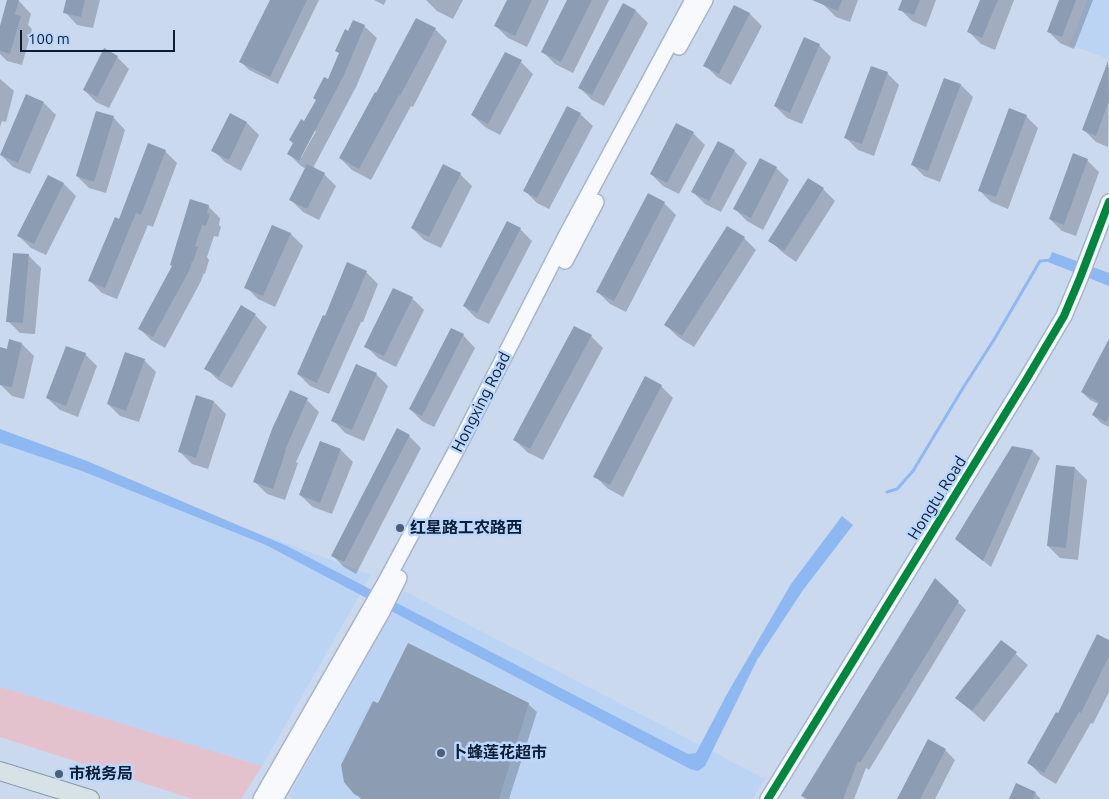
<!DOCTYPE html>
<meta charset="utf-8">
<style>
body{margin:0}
#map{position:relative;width:1109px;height:799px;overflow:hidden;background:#cad9ee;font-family:Ubuntu,sans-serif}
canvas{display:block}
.scale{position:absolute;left:20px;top:30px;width:155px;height:22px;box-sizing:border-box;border:2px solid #0b1d34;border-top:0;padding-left:6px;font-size:15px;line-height:18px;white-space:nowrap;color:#0b1d34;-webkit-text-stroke:4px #bbd7fd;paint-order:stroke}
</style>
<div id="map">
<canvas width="1109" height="799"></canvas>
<div class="scale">100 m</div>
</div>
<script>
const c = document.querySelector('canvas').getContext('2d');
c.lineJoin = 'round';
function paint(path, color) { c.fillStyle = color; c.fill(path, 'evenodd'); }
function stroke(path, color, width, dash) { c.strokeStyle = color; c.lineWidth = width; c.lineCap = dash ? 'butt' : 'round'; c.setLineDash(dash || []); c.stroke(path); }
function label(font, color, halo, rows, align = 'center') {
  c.font = font + ' Ubuntu,"Noto Sans SC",sans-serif'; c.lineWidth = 5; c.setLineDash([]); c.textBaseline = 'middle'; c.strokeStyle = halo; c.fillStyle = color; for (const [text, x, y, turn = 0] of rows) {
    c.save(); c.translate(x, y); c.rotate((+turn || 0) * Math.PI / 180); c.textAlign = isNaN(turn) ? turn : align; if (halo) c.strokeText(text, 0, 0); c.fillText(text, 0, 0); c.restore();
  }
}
paint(new Path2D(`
 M1087,0H1109V59L1070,45Z
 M0,438L107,476L371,575L262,766L0,687Z
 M404,591L765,779L753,799H293L288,797Z`), '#bcd4f4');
paint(new Path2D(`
 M0,687L37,698L262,766L241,799H193L0,737Z`), '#e3c2cd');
paint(new Path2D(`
 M1052,252L1109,273V286L1048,262Z
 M0,429L87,461L287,546L688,754L696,753L727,694L791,584L842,516L853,525L803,590L757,660L705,766L698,771L690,769L266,545L82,471L0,443Z`), '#8eb8f2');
paint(new Path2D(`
 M8,0L19,1L31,14L28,25L32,29L22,65L7,61L0,54V30Z
 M67,0H100L93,28L77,25L65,12Z
 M271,0H319L278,84L249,70L241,62Z
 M374,0H386L384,5Z
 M426,0H463L453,19L437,11Z
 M508,0H549L527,47L508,38L496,26Z
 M569,0H609L573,73L555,64L543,52Z
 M826,0H858L850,22L836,17L824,5Z
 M903,0H936L926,27L912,21L900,9Z
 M981,0H1014L995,50L981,44L969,32Z
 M1060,0H1093L1074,49L1060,43L1048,31Z
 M623,5L636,11L648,23L604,106L592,100L580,88Z
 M735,7L750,14L762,26L731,85L717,77L705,65Z
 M364,26L377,38L356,87L313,168L324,174L336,186L319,220L303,212L291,200L306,169L301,166L289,154L328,81L340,54L337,51L349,32ZM313,131H316L301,158L299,157Z
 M435,29L447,41L413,107L411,106L371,180L352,170L340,158Z
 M819,45L831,57L802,124L787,118L775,106Z
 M117,57L129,69L109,108L96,102L84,90Z
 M521,62L533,74L500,135L485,127L472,115Z
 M1108,67H1109L1108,147L1096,142L1084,130Z
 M887,73L899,85L874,156L858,150L846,138Z
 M0,79L14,91L6,122L2,121L0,127Z
 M945,79L961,85L973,97L940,182L924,176L912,164Z
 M44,103L56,115L30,174L13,167L1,155Z
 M568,108L580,114L593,126L549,209L537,203L525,191Z
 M230,115L247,123L259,135L241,171L225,162L213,150Z
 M1026,116L1038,128L1008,209L991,202L979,190Z
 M113,117L125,130L106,193L89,188L77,176Z
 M693,133L705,145L679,194L663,186L651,174Z
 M165,151L177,163L153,227L148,225L117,299L102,293L90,281L120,221Z
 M734,151L747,163L721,212L705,204L693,192Z
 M1087,160L1099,172L1076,236L1062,231L1050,219Z
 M776,168L789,180L763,230L747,221L735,209Z
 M460,174L472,186L441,248L424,240L412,228Z
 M48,177L64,184L76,196L46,255L31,248L19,236Z
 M823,189L835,201L796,262L782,252L770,240Z
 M664,203L676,215L626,312L610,304L598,292Z
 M208,206L220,218L219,225L221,227L218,237L214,236L207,257L209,260L205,274L204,273L200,283L165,348L151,340L139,328Z
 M273,226L291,234L303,246L275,307L258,299L246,287Z
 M520,229L532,241L489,324L476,318L464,306Z
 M744,238L756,250L694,347L678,337L666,325Z
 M29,256L41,268L35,334L20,333L8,321Z
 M366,272L378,284L363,322H361L329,394L310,386L298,374Z
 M412,298L424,310L396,367L378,358L366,346Z
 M255,315L267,327L232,388L218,380L206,368Z
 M463,335L475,348L434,427L422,421L410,409Z
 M591,336L603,348L543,460L527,452L515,440Z
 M1109,341V427L1101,423L1093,415L1099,404L1090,400L1082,392Z
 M22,344L34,356L24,399L12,396L0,384V348L8,350Z
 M85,354L97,366L78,417L60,410L47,398Z
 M144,360L156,372L139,422L120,416L108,404Z
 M376,374L388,386L364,441L345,433L333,420Z
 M661,386L673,398L623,497L607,488L595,476Z
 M307,400L319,412L296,462L298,463L285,500L267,494L255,482Z
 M214,402L226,414L208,469L192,464L180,452Z
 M409,436L421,448L356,574L344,567L332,555Z
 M1013,447L1033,451L1040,458L991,567L956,539Z
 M341,450L353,462L332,514L313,507L300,495Z
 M1075,468L1087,480L1078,560L1060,558L1048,546Z
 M935,580L966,610L869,770L866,768L854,799H805L803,796Z
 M1001,641L1028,665L984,722L957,698Z
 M1109,641V692L1093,724L1091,723L1056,784L1041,775L1029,763L1058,715Z
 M528,704L537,712L509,799H361L355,793L379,705Z
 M945,750L955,760L935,799H898Z
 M1035,793L1041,799H1010Z`), '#0003');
stroke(new Path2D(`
 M887,492L897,489L913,471L963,388L995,338L1040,261L1052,260`), '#8eb8f2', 3);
paint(new Path2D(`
 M7,0H19L15,14L21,16L10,54L0,51V26Z
 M66,0H85L81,17L63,13Z
 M270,0H307L270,77L239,62Z
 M507,0H532L515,36L494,26Z
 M567,0H592L561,62L541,52Z
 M812,0H842L838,11Z
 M902,0H920L914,15L898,10Z
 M980,0H998L982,38L967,32Z
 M1059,0H1076L1062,37L1047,32Z
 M623,3L636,10L592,95L578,88Z
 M734,5L750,13L719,74L703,66Z
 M416,18L436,28L400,96L399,95L359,169L339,158L375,92L376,93Z
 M353,20L365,25L344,75L299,161L287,154L293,143L289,140L301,119L304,121L316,100L313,98L324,77L328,79L339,53L335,51L345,29L348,31Z
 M804,37L820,44L790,113L774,106Z
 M104,48L118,56L97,97L83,90Z
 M505,52L522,60L488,124L471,115Z
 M1108,61L1109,101L1096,136L1082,130Z
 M871,66L888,72L862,144L844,138Z
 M944,78L961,84L928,171L911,165Z
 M26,94L44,102L18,163L0,155Z
 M567,106L581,113L537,198L523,191Z
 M1009,108L1027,115L996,197L978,191Z
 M96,111L114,116L94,182L76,176Z
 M230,113L247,122L229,160L211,151Z
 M676,123L694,132L667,183L650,174Z
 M718,141L735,150L709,201L691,192Z
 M148,143L166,150L141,215L136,213L105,288L88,281L115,217L119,219Z
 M1073,153L1088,159L1064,225L1049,219Z
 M760,158L777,167L751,218L733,209Z
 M307,164L325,173L307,209L289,200Z
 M443,164L461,173L429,237L411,228Z
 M48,175L64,183L34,244L17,236Z
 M808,178L824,188L784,251L768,241Z
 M648,193L665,202L614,301L596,292Z
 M190,199L209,205L207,213L210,214L206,226L202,225L195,246L198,247L193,262H192L189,271L153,337L138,329L172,266L170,265Z
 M507,221L521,228L477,313L463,306Z
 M272,225L291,233L263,296L244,288Z
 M727,226L745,237L682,336L664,325Z
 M13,253L29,254L23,323L6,322Z
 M347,262L367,271L350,311H349L317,383L297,374L323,315L325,316Z
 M393,288L413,297L384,356L364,347Z
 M241,305L256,314L219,377L204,369Z
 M574,326L592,335L530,449L513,440Z
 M451,328L464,334L422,416L409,409Z
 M9,339L22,343L12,387L0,385V347L7,349Z
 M1109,339V416L1106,422L1092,415L1099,402L1081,392Z
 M66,346L86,353L66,406L46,398Z
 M125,352L145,359L126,411L107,404Z
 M356,364L377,373L352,430L331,421Z
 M645,376L662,385L610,485L593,477Z
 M290,390L308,398L285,450H286L273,489L253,482L272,429Z
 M196,395L214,401L196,458L178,452Z
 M397,428L410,435L344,562L331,556Z
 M320,441L341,449L320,503L299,495Z
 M1012,446L1033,450L983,561L955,539Z
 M1056,465L1075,467L1066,548L1047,546Z
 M935,578L959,601L860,763L858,761L843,799H809L801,796Z
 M1097,634L1109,640V656L1081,713L1079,712L1044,773L1027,763L1056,712L1058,713Z
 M1001,640L1017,652L972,711L955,698Z
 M408,643L529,703L499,799H364L354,794L344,782L341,765L373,701L378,703Z
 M928,739L946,749L920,799H897Z
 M1016,783L1036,792L1033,799H1009Z`), '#8c9db3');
const secondary = new Path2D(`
 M679,47L705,0
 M565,261L596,202
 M261,799L385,583L458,447L566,236L693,0
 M275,799L382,612L399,578
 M768,799L1026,380L1064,316L1080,278L1109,202`);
const primary = new Path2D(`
 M0,771L90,799`);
stroke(secondary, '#a6b5ca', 18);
stroke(primary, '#829aa5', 20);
stroke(secondary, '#f7f9fc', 15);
stroke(primary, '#d7e2e6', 18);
stroke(new Path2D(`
 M768,799L1026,380L1064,316L1080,278L1109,202`), '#00873e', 8);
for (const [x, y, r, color] of [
 [400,528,5,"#4e5f75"],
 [441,753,5,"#4e5f75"],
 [59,774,5,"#4e5f75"]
]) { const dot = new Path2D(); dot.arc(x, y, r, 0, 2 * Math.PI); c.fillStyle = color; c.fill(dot); stroke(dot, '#bbd7fd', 2); }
label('16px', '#0b1d34', '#bbd7fd', [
 ["Hongxing Road",481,402,-63],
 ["Hongtu Road",937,498,-58]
]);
label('bold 16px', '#0b1d34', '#bbd7fd', [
 ["红星路工农路西",410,528],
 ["卜蜂莲花超市",451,753],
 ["市税务局",69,774]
], 'left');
</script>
